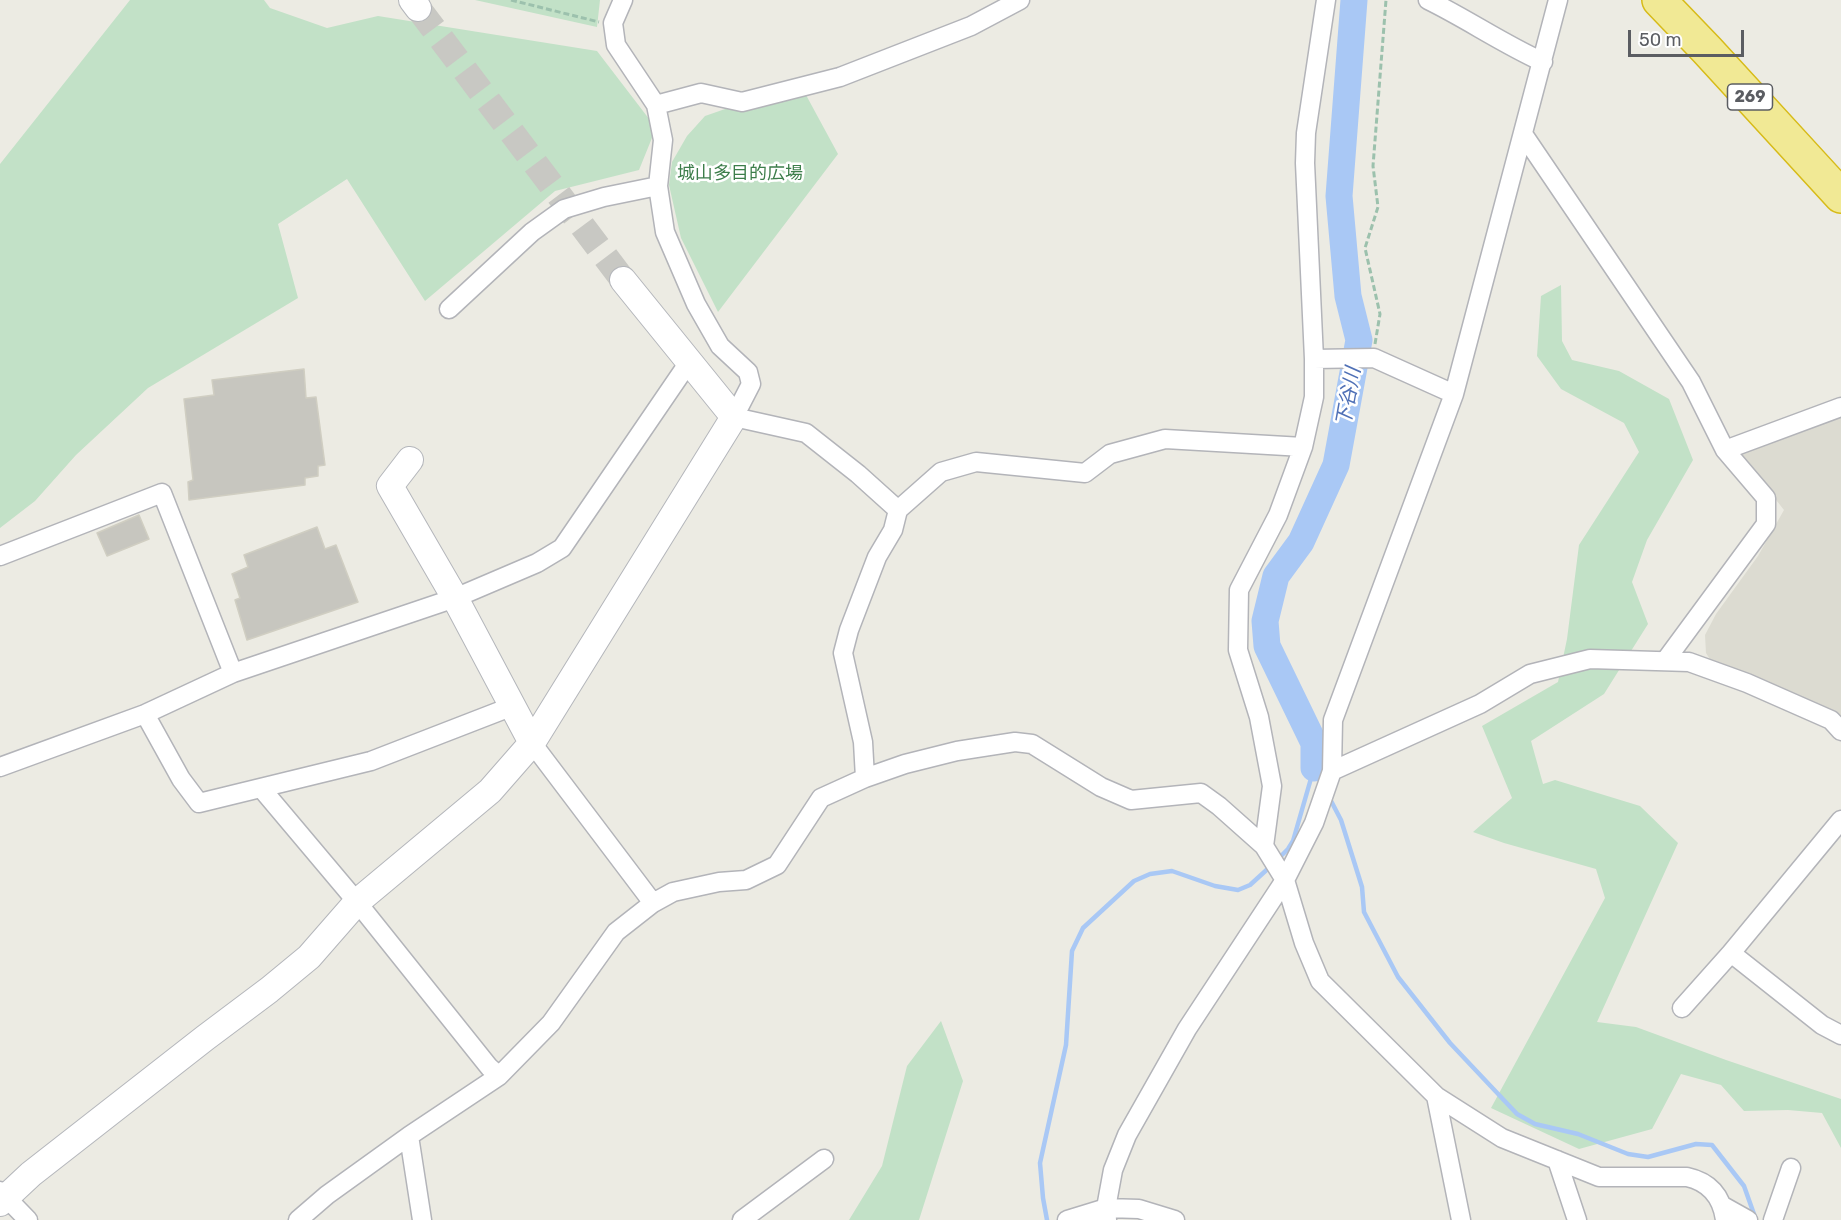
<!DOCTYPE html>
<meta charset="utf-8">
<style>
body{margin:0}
#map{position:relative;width:1841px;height:1220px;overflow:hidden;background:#ecebe3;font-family:Rubik,sans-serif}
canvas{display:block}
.scale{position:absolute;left:1628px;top:30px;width:116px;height:27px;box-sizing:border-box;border:3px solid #5b5d62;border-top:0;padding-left:8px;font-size:18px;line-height:21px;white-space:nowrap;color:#5b5d62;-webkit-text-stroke:4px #fff;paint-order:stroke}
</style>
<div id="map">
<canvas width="1841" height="1220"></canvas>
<div class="scale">50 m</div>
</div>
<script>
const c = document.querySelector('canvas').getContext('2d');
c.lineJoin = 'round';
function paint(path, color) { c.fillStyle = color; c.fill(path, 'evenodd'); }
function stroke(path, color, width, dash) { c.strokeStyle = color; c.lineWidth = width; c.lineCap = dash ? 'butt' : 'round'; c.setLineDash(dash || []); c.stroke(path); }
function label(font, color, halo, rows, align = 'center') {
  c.font = font + ' Rubik,"Noto Sans JP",sans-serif'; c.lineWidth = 5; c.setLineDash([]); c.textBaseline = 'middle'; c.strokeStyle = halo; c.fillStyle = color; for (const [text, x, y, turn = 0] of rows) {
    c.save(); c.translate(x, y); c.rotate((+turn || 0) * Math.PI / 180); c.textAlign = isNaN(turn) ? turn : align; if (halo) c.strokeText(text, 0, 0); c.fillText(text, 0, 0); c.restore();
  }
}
paint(new Path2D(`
 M1841,416V722L1813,702L1711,661L1706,653L1705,635L1716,614L1758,556L1784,510L1739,453Z`), '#dcdbd1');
paint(new Path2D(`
 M130,0H264L270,8L327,28L378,16L597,51L656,128L639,170L555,191L425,301L347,179L278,224L298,298L148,388L76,455L35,501L0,528V164Z
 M475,0H600L597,27Z
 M806,95L838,154L718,312L681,238L669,185L672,162L687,136L705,116L728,108Z
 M1561,285L1562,341L1572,360L1619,371L1669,399L1693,460L1647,540L1632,582L1648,624L1604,694L1531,741L1543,784L1555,780L1640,806L1678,843L1597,1022L1636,1027L1726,1060L1841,1099V1148L1822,1113L1788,1110L1744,1111L1721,1085L1681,1074L1652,1129L1579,1149L1491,1108L1605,898L1596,869L1504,843L1473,832L1512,798L1482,726L1558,682L1567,639L1579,545L1639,452L1624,423L1561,389L1537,356L1541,296Z
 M941,1021L963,1081L919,1220H849L882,1166L907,1066Z`), '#c2e1c7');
stroke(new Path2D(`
 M1314,768L1322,784
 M1329,797L1341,820L1362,887L1364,912L1398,977L1450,1043L1517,1114L1535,1124L1578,1134L1628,1154L1648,1157L1696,1144L1712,1145L1744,1186L1755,1217
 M1278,859L1288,849L1293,841L1314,768
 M1047,1220L1043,1198L1040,1163L1066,1045L1072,951L1083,928L1134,881L1150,874L1172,871L1215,886L1238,890L1250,885L1272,865`), '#a9c8f5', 4.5);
stroke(new Path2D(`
 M1314,768V743L1267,646L1265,621L1276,576L1301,542L1336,465L1359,340L1348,296L1339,196L1354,0`), '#a9c8f5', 27);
const building = new Path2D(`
 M304,369L306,398L316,397L325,465L318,466V476L305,478V485L189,500L188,482L193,480L184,399L214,395L212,380Z
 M139,515L149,539L107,556L97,533Z
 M317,527L325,549L336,545L358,602L247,640L235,600L240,598L232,574L248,567L244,555Z`);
paint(building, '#c7c6bf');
stroke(building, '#d0cec2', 1.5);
stroke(new Path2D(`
 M418,8L623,280`), '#c8c8c3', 26, [26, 13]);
const street = new Path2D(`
 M623,0L613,23L616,45L656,105L663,140L658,186L665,232L696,304L720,346L748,372L751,384L734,417L806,433L858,474L898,510
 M1428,0C1467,19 1503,44 1543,62
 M656,105L701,93L742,102L840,77L971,26L1020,0
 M1523,134L1691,382L1725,450L1766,498V524L1665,661
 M449,309L532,232L564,209L604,197L658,186
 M1314,359L1374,358L1454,394
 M1725,450L1841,407
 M0,556L162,493L233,673
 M145,714L181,779L199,803L371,761L513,706
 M532,743L653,903
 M0,767L145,714L233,673L455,598L537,563L562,548L689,362
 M1332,771L1480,704L1530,674L1590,659L1689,662L1747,683L1831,720L1841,731
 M865,778L863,742L843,653L849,630L877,557L893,530L898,510L941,472L976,462L1085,473L1110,454L1165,439L1303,447
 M261,788L357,902L489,1067L499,1076
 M1264,846L1272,786L1259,717L1238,650L1239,590L1278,515L1303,447L1314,397V359L1305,163L1306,133L1326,0
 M1731,953L1822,1025L1841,1035
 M1682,1008L1731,953L1841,820
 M1436,1096L1461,1220
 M409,1136L422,1220
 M1557,1160L1577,1220
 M0,1191L28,1220
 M1723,1206L1748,1220
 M298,1220L327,1195L409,1136L499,1076L551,1023L616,932L653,903L673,892L719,882L746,880L777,865L821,798L865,778L905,764L957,751L1015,742L1032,744L1101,787L1131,800L1201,793L1219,806L1264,846L1285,880L1304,943L1320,981L1436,1096L1502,1138L1599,1177H1687C1710,1182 1722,1197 1725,1220
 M742,1220L824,1159
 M1067,1220L1106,1208L1139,1209L1175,1220
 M1107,1220L1106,1208L1113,1170L1127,1135L1187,1029L1285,880L1314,823L1332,771L1333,720L1454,394L1558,0
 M1773,1220L1791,1168`);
const secondary = new Path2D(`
 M412,0L418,8
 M410,460L390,486L455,598L532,743
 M0,1203L31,1174L205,1038L269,990L309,957L357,902L490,791L532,743L734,417L623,280`);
const highway = new Path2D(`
 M1659,0L1707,50L1841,196`);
stroke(street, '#b3b4b9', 21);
stroke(secondary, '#b4b6bb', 28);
stroke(highway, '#d7bb18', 36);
stroke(new Path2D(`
 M511,0L599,22
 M1375,344L1380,314L1365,248L1378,207L1373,166L1386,0`), '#9cc1ad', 3, [6, 3]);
stroke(street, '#fff', 18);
stroke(secondary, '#fff', 26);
stroke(highway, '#f1e995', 33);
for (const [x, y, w] of [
 [1750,97,45]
]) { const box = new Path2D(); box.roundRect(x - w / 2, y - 13, w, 26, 4.5); c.fillStyle = '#fff'; c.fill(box); stroke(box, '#5b5d62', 1.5); }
label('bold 16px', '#5b5d62', null, [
 ["269",1750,97]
]);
label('18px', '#3d7e4b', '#fff', [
 ["城山多目的広場",740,174]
]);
label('italic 20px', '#4f70b6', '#fff', [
 ["下谷川",1349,397,-80]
]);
</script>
